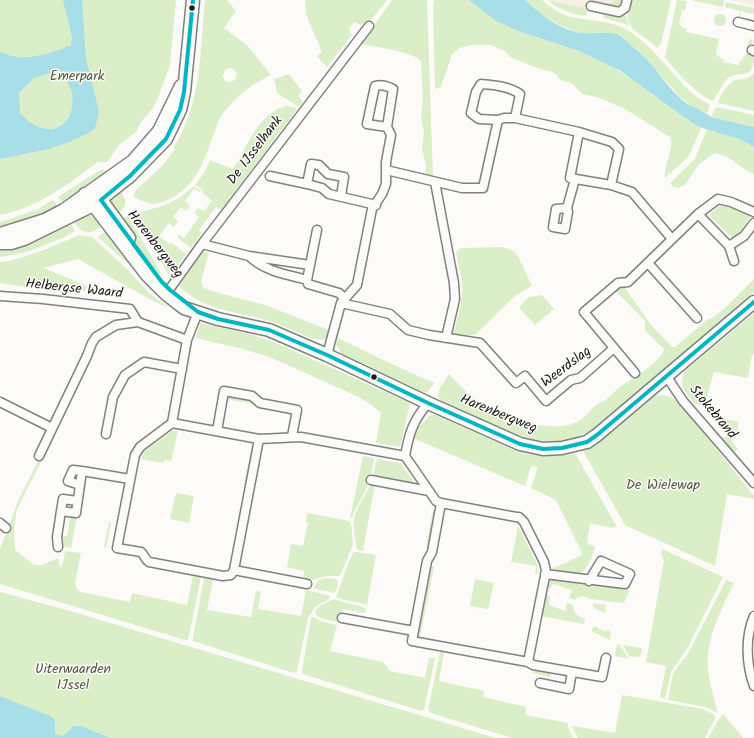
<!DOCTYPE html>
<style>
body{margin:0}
canvas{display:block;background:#fcfbf8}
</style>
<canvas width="754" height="738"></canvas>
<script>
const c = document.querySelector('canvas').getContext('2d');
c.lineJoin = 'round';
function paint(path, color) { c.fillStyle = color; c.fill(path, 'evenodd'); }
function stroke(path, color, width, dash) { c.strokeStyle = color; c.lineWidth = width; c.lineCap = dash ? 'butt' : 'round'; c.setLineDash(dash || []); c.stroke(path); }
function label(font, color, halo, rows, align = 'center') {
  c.font = font + ' Kalam,sans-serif'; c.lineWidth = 3; c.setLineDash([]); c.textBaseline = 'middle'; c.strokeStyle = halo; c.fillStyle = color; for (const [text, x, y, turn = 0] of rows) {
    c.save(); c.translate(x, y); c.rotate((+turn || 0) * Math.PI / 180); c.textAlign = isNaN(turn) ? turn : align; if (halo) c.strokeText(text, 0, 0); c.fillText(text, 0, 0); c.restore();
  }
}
paint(new Path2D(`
 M552,0H625L622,6L597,5L587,8Z
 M728,0H754V6Z`), '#f7eee7');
paint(new Path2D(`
 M0,0H176L170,65L159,95L153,108L141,122L137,131L119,145L107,162H98C70,183 35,209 0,215Z
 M205,0H227L236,11L224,28L247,45L271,75C250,85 232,99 220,118C217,124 215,132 212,138C204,163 195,186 170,199C153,207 148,204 133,196L137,189L162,166L175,149L173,148C202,105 200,50 205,0ZM230,68L235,70L237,74L235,80L230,82L225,81L223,76L225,70Z
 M305,0H387L367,25L363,23L361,25L354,22L349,29L352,35L327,67L317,56L322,52L306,14Z
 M392,0H427L433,178L425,177L426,165L422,148L424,133L421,116L423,102L421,61C412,51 375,47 361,44Z
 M434,0H469L496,21L518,31L579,51L608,64L630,78L684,117L701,128L689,156L665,178C663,164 675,150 670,137L625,109L597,97L582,94L573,84L560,80L556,74L552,72L540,69L510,57L505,51L491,45H471L460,48L452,54L441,87L435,89L433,7Z
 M525,0H542C552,9 563,16 577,18C593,21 612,21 627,30C654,46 669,72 692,93C697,98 704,101 710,105L707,113L697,109L681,98L639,51C632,46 614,36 606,33C598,32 589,35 581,33C559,27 541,16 525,0Z
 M547,0L587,8L588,11L585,16C570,14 559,9 547,0Z
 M615,0H625L623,5L617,9L597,5L598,1L600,4C606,5 611,5 615,0Z
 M630,0H671L661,44L657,48C640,30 620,31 630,0Z
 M677,0L687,1L685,10H682L679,25L683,27V28L687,29L686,32L719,39L716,55L720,56L719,58L724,59L723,62L739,65L740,61H742L743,57H745L749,39L753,40L750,53L754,54C754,85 738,67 726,80C721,86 718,95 712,101C692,90 678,74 665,57Z
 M691,0H724L723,7Z
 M726,2L754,8V14L741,11L740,17H739L740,11L725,7Z
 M601,10L625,13L629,26L622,23L604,18Z
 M714 20a6 6 0 1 1 12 0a6 6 0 1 1-12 0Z
 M754,73V111L718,103C720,96 728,82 736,80C743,78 748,80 754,73Z
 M289,74L302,91L298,96L303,101L299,107L277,93L274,79Z
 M286,106L293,107L297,109L221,210L216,207L199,230L202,233L191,248L178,238V234L184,238L199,217L194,213L198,208L204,211L212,201L202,192L203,190L195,185L204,173L210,160L233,169C249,145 256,115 286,106Z
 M716,107L754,115V127L711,117Z
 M707,129L739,139L754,147V174C740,169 731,155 715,153L699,164L685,185L678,188L672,186L670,183L695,159Z
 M103,169L106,173L63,204L58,197L100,170Z
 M194,186L201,191L200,192L194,189L185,201L190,206L186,211L181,207L173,217L178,221L174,227L169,223L159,236L170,244L172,243L186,254L172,273L168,274L134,213C161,207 173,205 194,186Z
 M119,189C128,201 128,207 115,216C108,202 108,200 119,189Z
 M53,200L59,208L0,232V222L36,210Z
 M720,205L727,206L752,215C749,219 746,222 744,226C740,232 740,236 733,239L710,216V214Z
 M86,214L95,216L102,226C88,236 83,234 73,221Z
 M128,215C137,235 151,253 161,274V276L149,263L119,221Z
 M70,222L75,231L67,236L38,248L23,253L0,257V247Z
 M107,230L152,288L151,291L129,265L98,237Z
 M79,235L92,237L128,270L148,292L169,308L155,302L78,259L43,268L87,286L86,290L74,294L0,283V262L9,261L39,252Z
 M502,247L513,251L518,256L532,286L516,295L475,335L453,336C457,319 464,301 462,282C461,273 458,263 456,254L457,251L461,248Z
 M204,251L209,253L201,282L203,287L211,291L265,305L329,330L326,338L323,340C307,339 290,328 275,323C250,314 222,313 198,300C191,297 185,291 179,286Z
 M754,279V292L605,420C600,423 595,428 590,431C544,460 484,421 442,401L438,397L439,390L449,374C459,383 468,396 480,403C504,419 555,436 581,420C587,416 591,409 596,405C600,402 604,402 607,399C614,393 618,387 626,383C635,377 663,360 664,349L645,330V321L615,290L620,285H623L651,325L672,347H675L693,332L707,320L714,317L725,308Z
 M542,295L554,309L535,325L519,307L529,297Z
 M754,313V355H752L748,378L714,372L704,406L695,404C685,392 679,388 684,372Z
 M200,323L253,335L276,343L410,403L400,447L376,443L381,412L359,397L272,358L243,349L196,338Z
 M338,338L385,361L434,383L427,393H425L341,353L336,345Z
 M231,395L250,399L254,404L226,399L228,396Z
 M663,395C673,397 678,401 684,408L754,496V499L727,494L715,566L625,525L583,451L610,433L655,396Z
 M430,415H436L512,449L528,454L548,456L575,453L617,527L611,528L590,523L587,543L595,547C592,558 588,568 579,575L550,572V570L582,555V553L556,500L531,488L538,467L531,466L525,486L413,438L418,428Z
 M719,418L739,422L735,440L718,419Z
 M172,431H178L171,461L164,460L163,463L141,459L144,452Z
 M727,435L738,449L733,453L722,439Z
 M252,445H255L247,486L244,485Z
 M43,451L46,452L17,509L14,528L15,550L34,565H42L58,558L60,568L63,563L65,551L81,553L75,583L77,589L81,592L130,602L132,593L187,605L193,575L201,577L188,640H185L0,584V549L19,499Z
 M363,456L374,458C372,469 371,479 366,489C362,499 356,506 352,517L350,518Z
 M378,459L400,463L416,485L373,478L376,462Z
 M371,483L375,484L363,551L358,550L356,547C356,538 352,527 354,518C357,506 366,495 371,483Z
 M176,493L194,496L189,523L170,519Z
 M433,509L436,512L429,548H426Z
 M307,513L349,521L351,523L353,544L341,574L339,576H327L309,581L303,580L304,571L287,567L291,544L303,546L308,523L306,522Z
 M67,514L77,515L71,548L60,546L61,536H67L70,518L64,517Z
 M109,522H111L106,548H104Z
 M518,526L537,564L538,574L535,573L536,566L513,562L511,563Z
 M662,549L723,577L688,647L671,672L665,699L660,697L666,666L646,662L664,560L661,554Z
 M354,552H356L376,555L367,605C357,601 346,602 336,597L350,559Z
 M431,566L434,567L420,637L418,635Z
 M204,578L213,580L207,610L251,617L256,591L261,592L258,609L301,616L306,590L330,596L329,599L315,607L308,618L297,671L294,673L193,641V638Z
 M325,578L335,579L338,581L337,589L334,593L313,588L319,580Z
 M549,578L630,590L624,603L590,599L584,596L578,597L575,600L569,598L572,590L553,584L550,589L547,588Z
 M475,579L494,583L488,609L470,606Z
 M726,580L734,583C721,610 706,637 708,668C709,683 714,698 718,713L705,707L668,700L672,678L675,670L688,654Z
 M0,592L70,611L496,738H67L0,715Z
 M546,593L550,597L549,605L565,611L567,603L573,605C573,614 578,616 585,619L584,624L541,616Z
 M334,599C344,604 356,603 366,609L365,613L343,609L342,614H339L337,622L324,619L317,616L315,611L321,605Z
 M593,604V603L606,605L605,613L594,608Z
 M313,617L323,622L337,625L330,651L383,662L390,671L425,678L429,658H435L424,710L421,711L303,674L302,671L311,618Z
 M594,626L606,632L607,630L611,632L610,640L591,631Z
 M617,644H619L629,659L615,656Z
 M623,645L641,648L642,650L640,657L629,656Z
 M440,652L444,653L439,681L484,691L483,697L526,707L525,715L568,723V727L573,738H512L431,713L428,710Z
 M536,669L551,671L550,677L532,673Z
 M622,695L703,709L713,714L716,717L705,738H578L572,726L615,733Z
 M723,714L743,738H708L717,722Z`), '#daeec7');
paint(new Path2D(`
 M63,0H82L86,59L99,112L95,128L89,133L67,143L48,149L0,159V51C19,64 52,54 71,45L72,37ZM56,71C86,87 74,145 34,125C29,122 24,117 20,113L19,93L34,78Z
 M469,0H525C541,15 562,32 585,33C595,34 609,31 618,35C624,38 628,43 633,47C652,61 663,82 680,98C689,107 702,109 711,117L754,127V147L739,139L699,127L684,117L619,70L579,51L518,31L496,21Z
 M0,696L50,716L55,720V733L59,735L63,736L74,726H81L110,738H0Z`), '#a7dee8');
const street = new Path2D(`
 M591,6L619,12L625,8L627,0
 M738,22L754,26
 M752,50L754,51
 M498,120L479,119L471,113L476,92L481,84C493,85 509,86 520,94L515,118
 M579,132L570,178L611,185
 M386,170L462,188H483L498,120L504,118H515L579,132L612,142L619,149L611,185L632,192L672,239
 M270,176L307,184L322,188L329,194L376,205
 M435,182L454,283L455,299L446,338
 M307,184L311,164L319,165L328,174L344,177L341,196
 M567,208L568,212L565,229L553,227L556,209L567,208L575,179
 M698,214L729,246L744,236L754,223
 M317,230L307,280L308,284L339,293L344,298
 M202,244L249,256L310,265
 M729,246L734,261
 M249,256C266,272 286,274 307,280
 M648,263L697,318
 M166,294L202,244L369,26
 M0,296L43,299L130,309L138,322
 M341,303L390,314L408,330L429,335L480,343L516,383L525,376L546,401L571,380L580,378L614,348
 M198,312L187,340L172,423L140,447L135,455L117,548L141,552C145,555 144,559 149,562L223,576L231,575L234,570L259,439
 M327,355L341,303L357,285L372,209L382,194L386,184V162L391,135L387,127L393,89C387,86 382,84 375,86L367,124L387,127
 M635,373L584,312L618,283L628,282L698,214L718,199L731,202L754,212
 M667,377L683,401L754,483
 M0,402L52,428
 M172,423L259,439L301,437L405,456L436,501L441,503L432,552L427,561L412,641L528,662L546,571L544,562L524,522L519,517H516L441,503
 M217,431L224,391L252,396L260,403L297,410L292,436
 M106,434L113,397L125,375L144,362L182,369
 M39,456L87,356L92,343L96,337L116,325L138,322L187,340
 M405,456C409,433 413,421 428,403
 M371,480L429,491
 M80,485L68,481L73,470L82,471
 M61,511L63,499L77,501
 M0,523L6,528
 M58,547L57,537L61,511L76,513L82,471L130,479
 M234,570L307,584
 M545,574L625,584L630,574L601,561L589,581
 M754,616C745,637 746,664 754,686
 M342,618L414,631
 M528,662L533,665L602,677L606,658
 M540,683L569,689L572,672`);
const secondary = new Path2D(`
 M96,193L129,238
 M85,194L147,275L166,294L184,308L218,319L269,330L327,355L428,403L520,444L543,449L562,448L587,442L597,435L754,302
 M0,234L45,220L64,210L133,161L159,131L181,86
 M0,243H11L24,239L93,205L130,176L166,139L180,110L184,92L193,0`);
stroke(street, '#81807f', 11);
stroke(secondary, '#81807f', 15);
stroke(street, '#fbfbf9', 8);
stroke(secondary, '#fbfbf9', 12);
stroke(new Path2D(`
 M101,200L161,281L170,290L198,312L218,319L269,330L327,355L428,403L520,444L543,449L562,448L587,442L597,435L754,302
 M101,200L130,176L166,139L180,110L184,92L193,0`), '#01b6c4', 4);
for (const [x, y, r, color] of [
 [192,8,3.5,"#1c1c1c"],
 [374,377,3.5,"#1c1c1c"]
]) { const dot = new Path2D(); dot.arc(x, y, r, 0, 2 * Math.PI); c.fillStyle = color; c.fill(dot); stroke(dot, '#fdfcf7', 1.5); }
label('14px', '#4d5843', '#fdfcf7', [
 ["Emerpark",77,78],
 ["De Wielewap",663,487],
 ["Uiterwaarden",73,671],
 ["IJssel",73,687]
]);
label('14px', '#1c1c1c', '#fdfcf7', [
 ["De IJsselhank",256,151,-53],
 ["Harenbergweg",154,245,52],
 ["Helbergse Waard",74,290,6],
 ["Weerdslag",567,368,-37],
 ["Stokebrand",712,413,50],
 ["Harenbergweg",498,415,22]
]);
</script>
